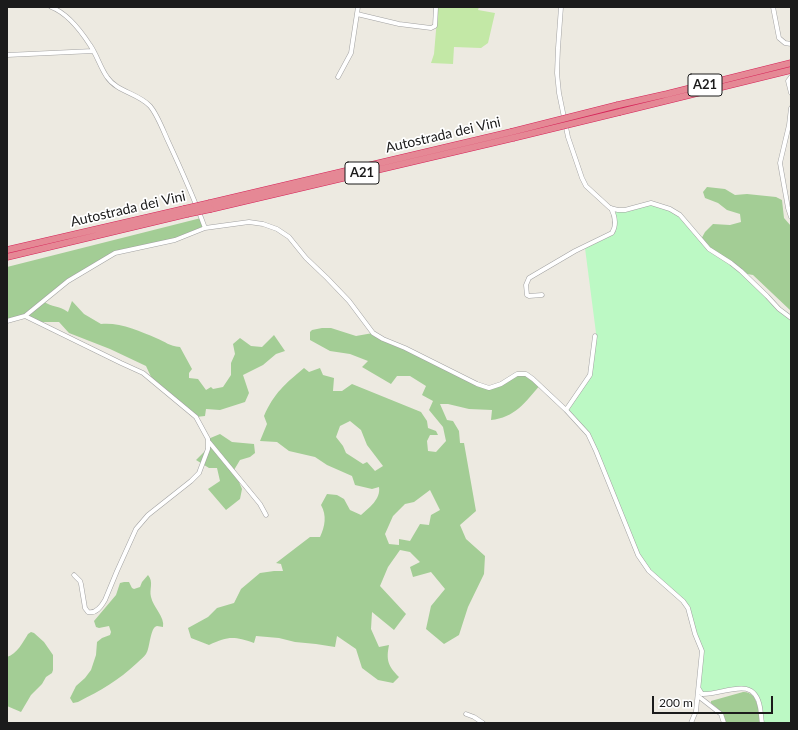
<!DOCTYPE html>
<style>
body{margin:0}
#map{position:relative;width:798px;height:730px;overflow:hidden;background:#edeae1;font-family:Lato,sans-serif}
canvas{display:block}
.frame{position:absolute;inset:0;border:8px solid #1b1b1b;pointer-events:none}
.scale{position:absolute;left:652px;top:696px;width:121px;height:18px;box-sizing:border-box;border:2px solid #1b1b1b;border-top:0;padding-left:5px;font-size:12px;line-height:14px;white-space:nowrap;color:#1b1b1b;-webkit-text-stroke:3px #fff;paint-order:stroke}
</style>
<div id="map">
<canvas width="798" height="730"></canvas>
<div class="frame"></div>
<div class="scale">200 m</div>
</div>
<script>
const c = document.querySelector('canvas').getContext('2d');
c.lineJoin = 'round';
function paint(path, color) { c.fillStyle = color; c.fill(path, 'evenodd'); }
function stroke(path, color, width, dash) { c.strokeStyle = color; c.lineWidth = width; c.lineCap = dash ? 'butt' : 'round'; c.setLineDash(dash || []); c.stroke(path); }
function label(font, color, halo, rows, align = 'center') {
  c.font = font + ' Lato,sans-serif'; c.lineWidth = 3.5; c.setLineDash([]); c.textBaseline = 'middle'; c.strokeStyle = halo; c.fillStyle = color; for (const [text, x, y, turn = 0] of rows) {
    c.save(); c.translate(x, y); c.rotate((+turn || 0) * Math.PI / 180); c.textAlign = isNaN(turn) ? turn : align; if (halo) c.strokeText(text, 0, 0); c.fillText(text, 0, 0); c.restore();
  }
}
paint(new Path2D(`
 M438,7H479L478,10L495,13L488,43L481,48L454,47L453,64L431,63L434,54Z`), '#c3e8a6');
paint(new Path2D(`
 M707,187L725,189L735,195L747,194L776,197L782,200L784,218L791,226V311L753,275L747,274L743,278L694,622L699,243L705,232L713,224L730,225L741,222L740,214L727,210L718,203L705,198L703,192Z
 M201,218L205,228L175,240L115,253L68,281L43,301C53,308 58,305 68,312L72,301L84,314L101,324C119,322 140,331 156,338C166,342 169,346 180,347L192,369L189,373V378L198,379L206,390L211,387L213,389L223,387L231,375V363L235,354L233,344L240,338L251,346L262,347L274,335L285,351L276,354L263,365L243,375L249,393L245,402L220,410L206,409L205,416L196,417L152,379L146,366L110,349L69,333L59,322H37L25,316L7,321V267Z
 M322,328H331L356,336L373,333L489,388L517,374H526L540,385C526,402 514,418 491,420L492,410L469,409L448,404H440L447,420L453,421L459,431L460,443H464L476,511L460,525L466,539L485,556L484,574L468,607L459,635L444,644L426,629L431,606L445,589L431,572L413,577L410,567L420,562L410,552L400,550L388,567L380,586L406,614L394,630L372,612L371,629L379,647L389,645C386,660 388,666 399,677L393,683L378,680L362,668L356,649L337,636L335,647L316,644L295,642L279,638L256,636L254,643C234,636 228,636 209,645L191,638L188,628L208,617L217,608L234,603L241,589L260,573L274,571H283L281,564L276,563L310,537H320C325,526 327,516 321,505L327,494L337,495L344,499L350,510L361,515C369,508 381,499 379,487L372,489L355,485L352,476L327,465L315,457L289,451L277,442L260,441L267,424L264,416C274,393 285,384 304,368L309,372L320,368L323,375L334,378L333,391H342L352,384L421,412L427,421L428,428L436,431L438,435H430L427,441L428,451L436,452L446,441L443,427L429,410L433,401L422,395L426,386L410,376H397L391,384L362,367L368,361L350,354L330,351L310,340V332L312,330ZM350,421L361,430L367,445L383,466L375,471L367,462L363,464L346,453L343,446L336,437L340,426ZM430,490L440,510L431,515L429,525L420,524L410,541L399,539V545L389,544L385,534L393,516L405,504L414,502Z
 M220,434L232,442L254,444L255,453L250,457L240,460L234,470L242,489L240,499L226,510L208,489L220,481L217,468H209L196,460L209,447L208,439Z
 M148,575C154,582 149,589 151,597C153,607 165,617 163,627C161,627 159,626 157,626C150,627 150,649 146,654C144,657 140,660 137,663C118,681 101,690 78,702L73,703L70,698L76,686L85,678L91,670L96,655L97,642L102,638L110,635L111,632L109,626L99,628L96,627L94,621L116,595L120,583L124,582H129L132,588L134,589L140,587L142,582Z
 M31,632L34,633L44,642L53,655V670L52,673L46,677L42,684L31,695L21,712L7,706V657C17,654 23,642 28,634Z
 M743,692C758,691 759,712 760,723H725C725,713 718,709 711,703V701Z`), '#a3cd95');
paint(new Path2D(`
 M651,203L680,215L709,249L731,263L791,318V723H762L758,699L747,688L702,694L699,689L702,651L688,608L649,571L638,555L588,434L566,410L590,375L596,333L585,248L613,234L615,213L618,210Z`), '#bcf9c4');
const minor = new Path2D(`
 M51,7C67,13 81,31 90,45C97,55 100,67 107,77C117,92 138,93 150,106C157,114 163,130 168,141C181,169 194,198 205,228
 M561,7L558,48L557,73L559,93L568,137L582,178L586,186L610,208L618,210H625L651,203L670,209L680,215L709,249L731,263L741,271L767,296L779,309L791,318
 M773,7L779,38L785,43L791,44
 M357,14L399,24L431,28L435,26L436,7
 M7,55L93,51
 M338,77L351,53L358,7
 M791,77L788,81L791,93
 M791,108L789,125L780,163L788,208L791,217
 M542,295L529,296L527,295L526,285L529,278L575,251L612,233C617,225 615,216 611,208
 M25,316L121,363L143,373L196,417L208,439V449L199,473L191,481L148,515L136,529L117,571L105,600C101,607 96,614 88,612L85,608L81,584L80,581L74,575
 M7,321L25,316L68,281L115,253L175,240L205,228L249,222L263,224L277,229L289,237L306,258L327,278L349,301L373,333L383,339L405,348L477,384L489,388L501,384L517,374H526L533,379L566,410L588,434L596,451L638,555L649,571L683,601L688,608L695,634L702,651L696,711L691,723
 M566,410L590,375L595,336
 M209,442L260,504L266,515
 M699,689L702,694C724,695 754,674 760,707C761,712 761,718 762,723
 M698,696L721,714L724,723
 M466,714L474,717L483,723`);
const highway = new Path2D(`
 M618,105L667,94L791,63
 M620,112L791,70
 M210,203L511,132
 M211,209L513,138
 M7,250L184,209
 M7,257L187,214`);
stroke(minor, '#a2a2a2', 5);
stroke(highway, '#d52459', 7);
stroke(minor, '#fff', 4);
stroke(highway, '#e58895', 6);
const highwayBridge = new Path2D(`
 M511,132L618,105
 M513,138L620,112
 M184,209L210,203
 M187,214L211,209`);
stroke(highwayBridge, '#d52459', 7, []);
stroke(highwayBridge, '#e58895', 6);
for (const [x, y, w] of [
 [705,85,34],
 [362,173,34]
]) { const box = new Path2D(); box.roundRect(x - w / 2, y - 11, w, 22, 3); c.fillStyle = '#fff'; c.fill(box); stroke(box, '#1b1b1b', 1); }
label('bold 13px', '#1b1b1b', null, [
 ["A21",705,85],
 ["A21",362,173]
]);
label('14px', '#1b1b1b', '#fff', [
 ["Autostrada dei Vini",443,135,-13],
 ["Autostrada dei Vini",128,209,-13]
]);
</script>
